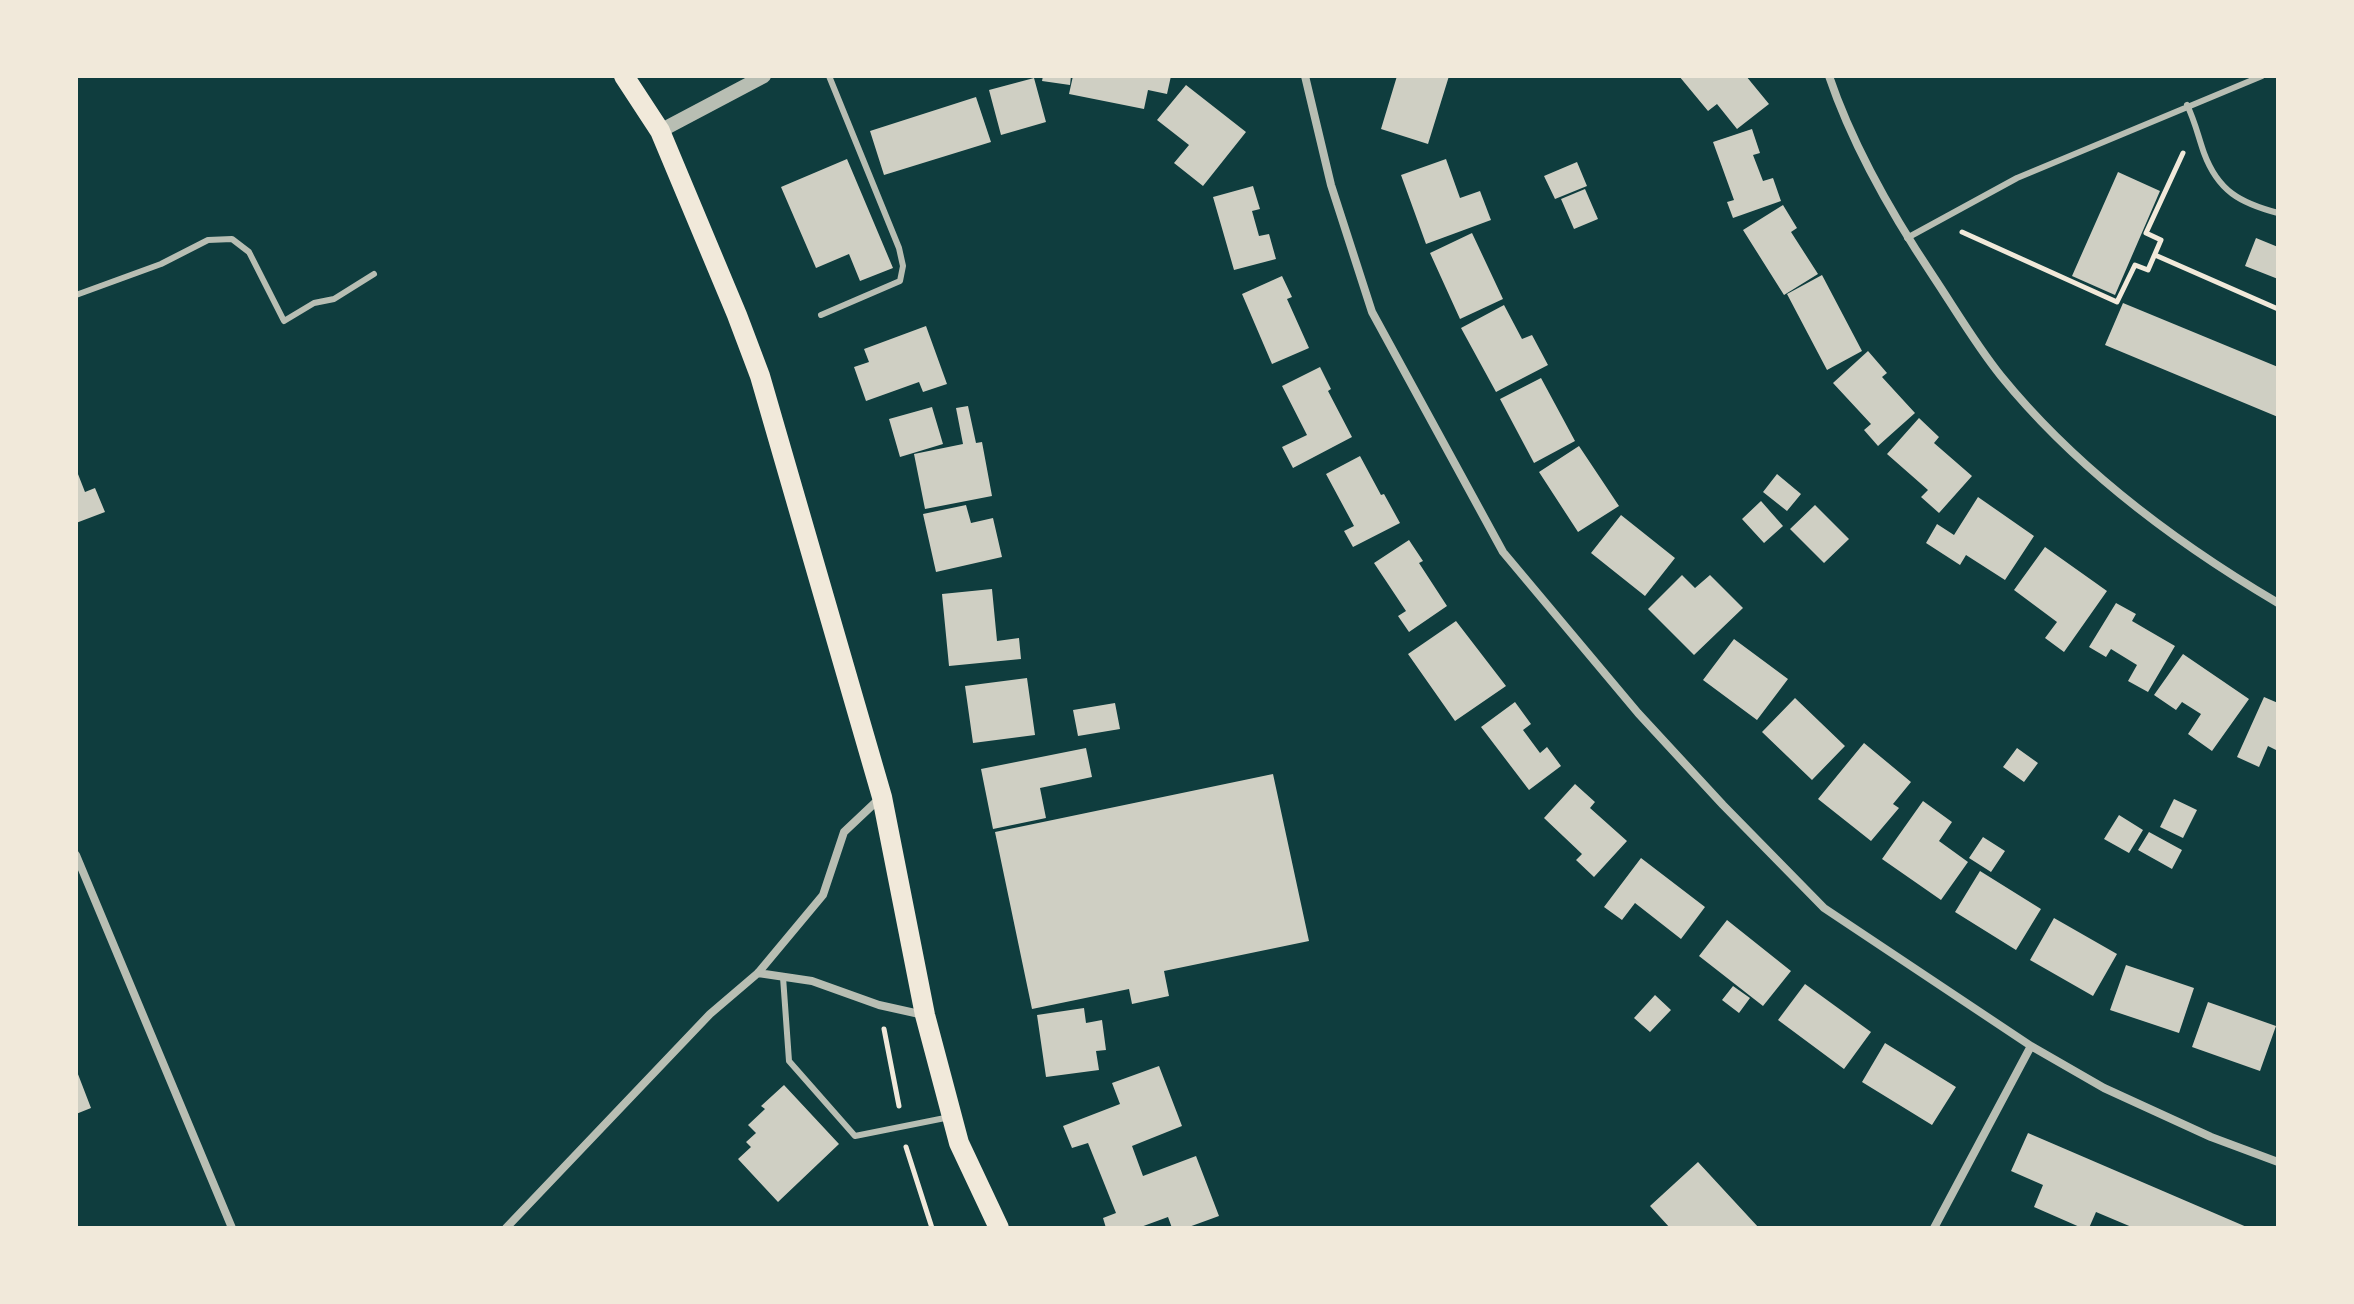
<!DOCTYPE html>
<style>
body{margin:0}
#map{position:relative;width:2354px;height:1304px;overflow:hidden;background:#0f3d3e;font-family:Poppins,sans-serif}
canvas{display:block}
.frame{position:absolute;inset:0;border:78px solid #f1e9da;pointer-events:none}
</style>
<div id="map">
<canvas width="2354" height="1304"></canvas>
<div class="frame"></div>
</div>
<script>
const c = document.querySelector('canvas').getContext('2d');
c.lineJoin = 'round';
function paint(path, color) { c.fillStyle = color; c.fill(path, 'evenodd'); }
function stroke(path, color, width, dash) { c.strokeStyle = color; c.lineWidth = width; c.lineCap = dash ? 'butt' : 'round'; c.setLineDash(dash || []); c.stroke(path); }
paint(new Path2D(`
 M1043,76H1071L1070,85L1042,81Z
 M1073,76H1171L1167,94L1148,90L1144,109L1069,94Z
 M1397,76H1449L1428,144L1381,129Z
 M1679,76H1746L1769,104L1737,129L1717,104L1708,111Z
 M1034,78L1046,122L1001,135L989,90Z
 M1186,85L1246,132L1203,186L1174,163L1189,145L1157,120Z
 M976,97L991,142L884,175L870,131Z
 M1752,129L1760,153L1753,155L1763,181L1773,178L1781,201L1733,218L1727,202L1734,200L1713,142Z
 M847,159L893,268L860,281L849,254L816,268L781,187Z
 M1446,159L1460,198L1480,191L1491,220L1426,244L1401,175Z
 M1577,162L1587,186L1555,199L1544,176Z
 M2118,172L2160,191L2115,295L2072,276Z
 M1253,186L1260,209L1252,211L1259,236L1269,234L1276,259L1234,270L1213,197Z
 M1585,189L1598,219L1574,229L1561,199Z
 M1783,205L1797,228L1791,232L1818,274L1784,295L1743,230Z
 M1472,233L1503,299L1460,319L1430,253Z
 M2256,238L2278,247V279L2245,266Z
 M1822,275L1862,351L1827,370L1787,294Z
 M1282,276L1292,297L1287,299L1309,348L1272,364L1242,294Z
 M2123,303L2278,367V417L2105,345Z
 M1504,305L1522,339L1532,335L1548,365L1496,392L1461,328Z
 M926,326L947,384L923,392L919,382L866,401L854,367L869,362L864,349Z
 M1868,351L1887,373L1882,377L1915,413L1878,446L1864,430L1871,424L1833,383Z
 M1320,367L1331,389L1328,391L1352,437L1293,468L1282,447L1307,435L1282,386Z
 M1541,378L1575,441L1534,463L1500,399Z
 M968,406L976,443L982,442L992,496L925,509L914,454L963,444L956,408Z
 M932,407L943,444L900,457L889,419Z
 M1919,418L1939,437L1934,443L1972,476L1939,513L1921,497L1928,490L1887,454Z
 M1579,446L1619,506L1578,532L1539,472Z
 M1360,456L1381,495L1384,494L1400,523L1353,547L1344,531L1354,526L1326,474Z
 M76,469L85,492L95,488L105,512L76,523Z
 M1777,474L1801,494L1787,511L1763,492Z
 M1978,497L2034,536L2005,580L1966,555L1960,565L1926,543L1937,524L1954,535Z
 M1761,501L1783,526L1764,543L1742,519Z
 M966,505L971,523L993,518L1002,557L936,572L923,514Z
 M1815,505L1849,539L1824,563L1790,529Z
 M1621,515L1675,558L1645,596L1591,553Z
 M1409,540L1423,561L1419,563L1447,606L1409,632L1398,616L1406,611L1374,563Z
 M2045,547L2107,591L2064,652L2045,638L2057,622L2014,590Z
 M1682,575L1695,588L1710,575L1743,608L1694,655L1648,609Z
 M992,589L997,641L1019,638L1021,659L949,666L942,594Z
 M2116,603L2136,614L2132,621L2175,646L2148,692L2128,681L2137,665L2111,649L2106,657L2089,647Z
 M1456,621L1506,686L1455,721L1408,654Z
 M1734,639L1788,679L1757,720L1703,680Z
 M2183,654L2249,699L2212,751L2188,734L2201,714L2182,702L2176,710L2154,695Z
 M1027,678L1035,735L973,743L965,686Z
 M2264,697L2278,703V751L2268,746L2259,767L2237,757Z
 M1795,698L1845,746L1812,780L1762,732Z
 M1515,702L1531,724L1523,730L1540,753L1547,747L1561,766L1529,790L1481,727Z
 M1115,703L1120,729L1078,736L1073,710Z
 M1864,743L1911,782L1893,804L1899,808L1871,841L1818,799Z
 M1086,748L1092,777L1040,788L1046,818L993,829L981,769Z
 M2017,748L2038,763L2024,782L2003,767Z
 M1273,774L1309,941L1164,971L1169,996L1132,1004L1129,989L1032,1009L995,832Z
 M1575,784L1595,802L1590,808L1627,841L1594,877L1576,860L1582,854L1544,818Z
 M2174,799L2197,810L2183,838L2160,827Z
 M1923,801L1952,822L1939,841L1968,862L1941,900L1882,859Z
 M2119,815L2143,830L2129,853L2104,839Z
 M2149,832L2182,850L2172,869L2138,850Z
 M1983,837L2005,851L1991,872L1969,858Z
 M1641,858L1705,907L1681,939L1635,903L1622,920L1604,907Z
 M1980,871L2041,909L2016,950L1955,912Z
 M2054,918L2117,954L2093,996L2030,960Z
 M1727,920L1791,971L1763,1006L1699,956Z
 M2126,965L2194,988L2179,1033L2110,1010Z
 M1805,984L1871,1032L1844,1069L1778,1020Z
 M1733,986L1750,998L1739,1013L1722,1000Z
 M1655,995L1671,1010L1650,1032L1634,1018Z
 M2208,1002L2276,1026L2260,1071L2192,1047Z
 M1084,1008L1086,1023L1102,1020L1106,1050L1096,1051L1099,1070L1046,1077L1037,1015Z
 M1885,1043L1956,1087L1932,1125L1862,1082Z
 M1159,1066L1182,1126L1132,1146L1143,1176L1196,1156L1219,1216L1186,1228H1172L1168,1217L1138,1228H1106L1103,1218L1116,1213L1088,1143L1072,1148L1063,1126L1120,1104L1112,1083Z
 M76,1069L91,1108L76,1114Z
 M784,1085L839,1144L778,1202L738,1159L751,1147L746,1142L756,1133L748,1125L765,1109L761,1106Z
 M2028,1133L2249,1228H2134L2096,1212L2089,1228H2082L2034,1207L2043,1185L2011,1171Z
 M1698,1162L1759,1228H1670L1650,1206Z`), '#cfcfc3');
stroke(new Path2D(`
 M1962,232L2117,302L2135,265L2148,270L2161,240L2146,233L2183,153
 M2155,255L2278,309
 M884,1029L899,1106
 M906,1147L932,1228`), '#f1e9da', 5);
stroke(new Path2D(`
 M2187,105C2195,121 2198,136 2204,153C2218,191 2240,203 2278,213
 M1907,238L2017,178L2262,76
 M76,295L161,264L208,240L232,239L249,252L284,321L314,303L334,299L374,274
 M821,315L900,281L903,266L899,248L829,76
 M783,977L789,1061L855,1136L950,1117`), '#b8beb3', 6);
stroke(new Path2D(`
 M1305,76L1331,185L1372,312L1503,552L1638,713L1723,805L1824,908L2031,1046L2104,1088L2211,1137L2278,1162
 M1829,76C1853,147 1891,213 1933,276C1955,309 1976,345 2001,376C2075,467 2178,544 2278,603
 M76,855L232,1228
 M758,973L812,981L879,1005L924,1015
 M506,1228L710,1014L758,973L823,895L844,832L879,799
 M1934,1228L2031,1046`), '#b8beb3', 8);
stroke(new Path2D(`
 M660,131L764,76`), '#b8beb3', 14);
stroke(new Path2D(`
 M624,76L660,131L737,315L760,376L882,797L925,1015L959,1143L999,1228`), '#f1e9da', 20);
</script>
